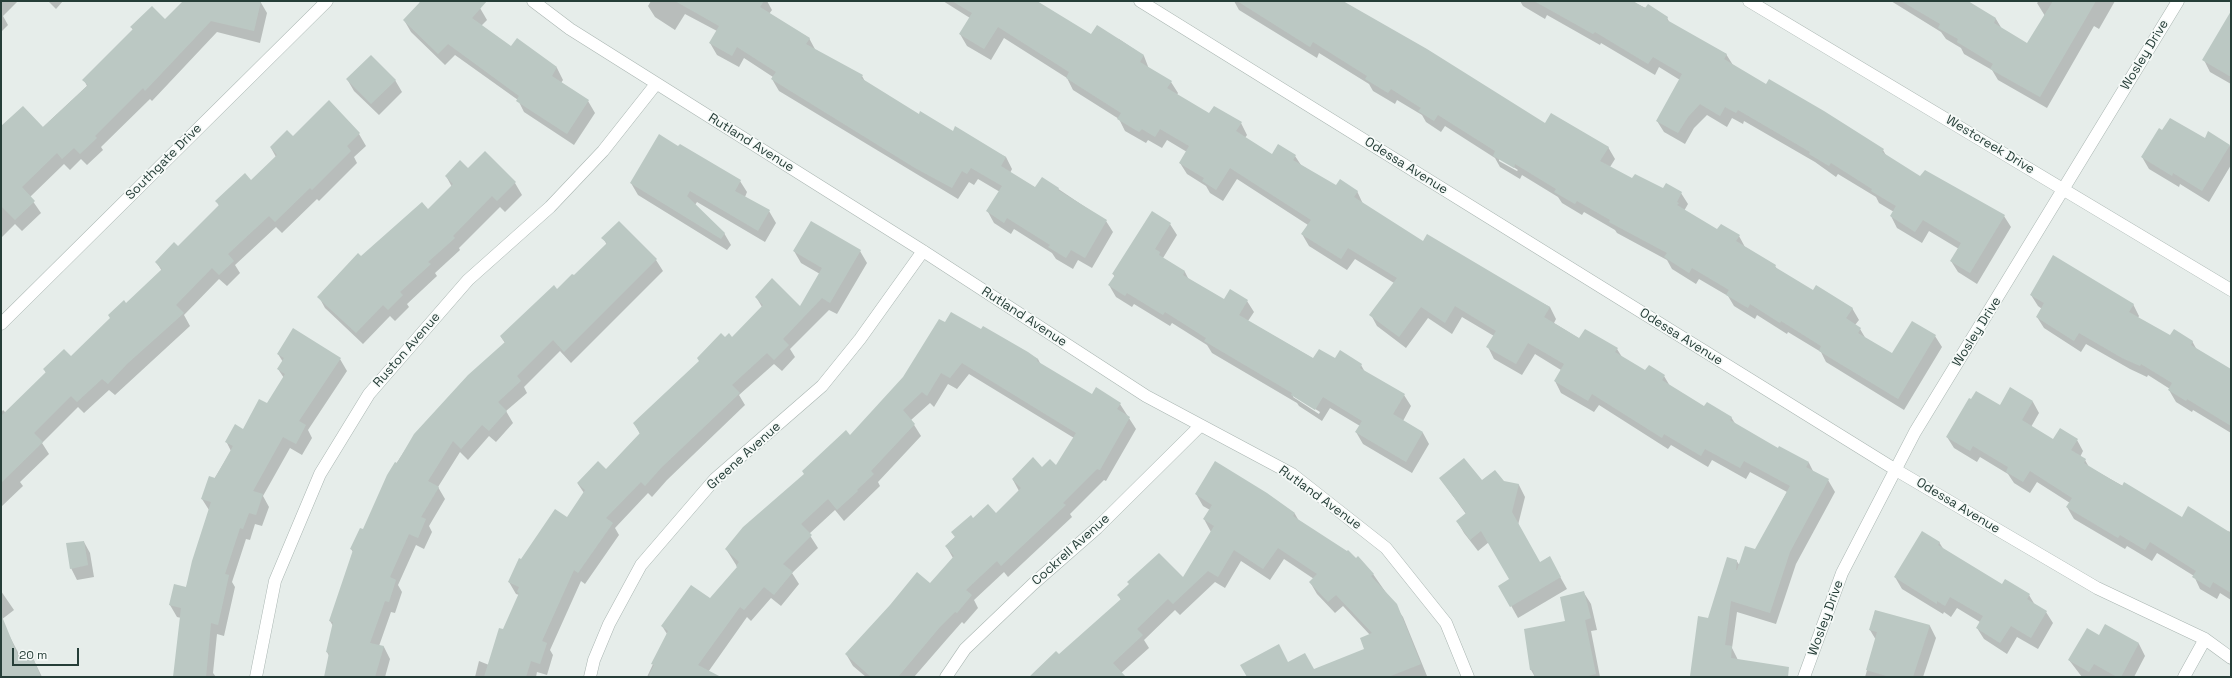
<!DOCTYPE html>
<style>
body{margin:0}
#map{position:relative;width:2232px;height:678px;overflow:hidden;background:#e6edea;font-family:"Space Grotesk",sans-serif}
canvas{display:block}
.frame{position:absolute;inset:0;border:2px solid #263e38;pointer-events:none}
.scale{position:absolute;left:12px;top:648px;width:67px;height:18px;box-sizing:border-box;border:2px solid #263e38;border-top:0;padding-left:5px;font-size:12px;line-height:14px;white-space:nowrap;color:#263e38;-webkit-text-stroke:3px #f6faf8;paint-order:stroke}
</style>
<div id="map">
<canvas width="2232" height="678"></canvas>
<div class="frame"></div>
<div class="scale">20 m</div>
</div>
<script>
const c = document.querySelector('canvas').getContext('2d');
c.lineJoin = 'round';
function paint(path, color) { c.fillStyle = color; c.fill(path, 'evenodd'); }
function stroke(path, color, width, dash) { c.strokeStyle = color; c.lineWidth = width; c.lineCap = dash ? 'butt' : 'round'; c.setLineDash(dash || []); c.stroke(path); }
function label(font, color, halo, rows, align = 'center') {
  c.font = font + ' "Space Grotesk",sans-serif'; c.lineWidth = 3.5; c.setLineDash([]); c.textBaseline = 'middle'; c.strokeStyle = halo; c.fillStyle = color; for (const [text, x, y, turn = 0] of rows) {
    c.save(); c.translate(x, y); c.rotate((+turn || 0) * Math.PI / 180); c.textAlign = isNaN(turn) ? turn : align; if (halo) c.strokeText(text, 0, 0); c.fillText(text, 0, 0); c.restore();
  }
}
paint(new Path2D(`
 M1,1H18L3,16L8,25L1,32Z
 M48,1H63L56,9Z
 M184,1H260L267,13L260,43L217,32L152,101L150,99L101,147L103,150L87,165L81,159L70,170L64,164L30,197L41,213L22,231L15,224L1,238V127L42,128L87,86L84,80L133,30L131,27L165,20Z
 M419,1H473L480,8L487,20L481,26L511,47L517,40L557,68L563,80L561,83L588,101L595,113L574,145L524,112L518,100L455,55L445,65L411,32L404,20L420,3Z
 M651,1H767L772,10L769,14L809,38L816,51L862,76L866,83L919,115L1006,157L1012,169L1010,173L1036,188L1042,178L1106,221L1113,232L1092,268L1078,260L1073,269L1056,259L1052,253L1014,229L1011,234L994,223L988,212L1000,192L978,179L974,185L969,182L958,199L779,91L772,79L773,77L744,58L739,67L717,55L710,43L717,31L685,14L675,30L655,17L648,6Z
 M943,1H1033L1092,36L1119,39L1144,56L1149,69L1171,82L1178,93L1177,95L1209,115L1241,123L1247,135L1245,138L1273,156H1295L1301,165L1336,187L1357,191L1363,204L1423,242L1550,307L1556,319L1554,323L1580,339L1617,349L1622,357L1646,372L1664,376L1670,386L1704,408L1731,417L1736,425L1778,450L1779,447L1809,463L1814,473L1828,480L1835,492L1796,564L1776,624L1737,612L1732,648L1738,660L1764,674L1763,677H1691L1699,618L1709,619L1736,560L1740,566L1756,550L1787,492L1750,472L1746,479L1712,460L1708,467L1671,445L1668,449L1599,405L1594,412L1561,393L1555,381L1561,370L1535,354L1522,375L1494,359L1488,347L1494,336L1462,317L1452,334L1428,318L1406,348L1377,326L1371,315L1394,283L1355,259L1347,270L1309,246L1302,234L1308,225L1237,179L1223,201L1210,193L1206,186L1187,174L1180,163L1187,152L1167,140L1162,148L1148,140L1146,143L1125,131L1119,119L1073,90L1067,78L1004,38L991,60L967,46L960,34L970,18Z
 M1234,1H1341L1545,124L1608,147L1615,159L1610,167L1633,180L1664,190L1681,193L1688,204L1684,211L1718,231L1739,236L1745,247L1775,266L1777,269L1813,291L1852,308L1859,320L1855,325L1860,329L1866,339L1892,354L1935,336L1942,347L1904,410L1826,362L1821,352L1788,332L1787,334L1757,315L1755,319L1734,306L1728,296L1699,279L1696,284L1672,269L1667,260L1617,233L1615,230L1584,212L1582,215L1562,203L1558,197L1522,175L1520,179L1500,167L1495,158L1445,126L1441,132L1426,122L1422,115L1397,100L1395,104L1373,91L1369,84L1319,53L1317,58L1239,10ZM1499,158L1518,170L1517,171L1499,161Z
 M1520,1H1631L1667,18L1670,23L1726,54L1733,65L1766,86L1883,150L1887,157L1921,178L2004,216L2011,227L1977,284L1958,272L1951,261L1959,249L1929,231L1922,243L1897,228L1891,216L1894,212L1879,203L1876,197L1838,174L1836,177L1815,162L1744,121L1743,124L1732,118L1727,127L1707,115L1694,128L1685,144L1664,132L1657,121L1680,80L1659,67L1655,75L1601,43L1600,45L1547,15L1545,19L1523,6Z
 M1891,1H1967L1996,19L2002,29L2027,45L2045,16L2037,3L2039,1H2115L2099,29L2094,26L2047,108L1998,80L1992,70L1964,54L1961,48L1946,39L1941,32Z
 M2231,13V84L2210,72L2204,60Z
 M347,79L395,80L402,92L379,115L354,91Z
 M329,101L359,134L366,146L354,157L357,163L319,201L317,199L282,233L276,227L235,265L240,273L227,286L219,279L184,315L190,326L115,395L109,390L84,413L78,407L42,443L49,454L20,482L23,486L1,507V413L3,410L6,413L46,373L44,369L71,358L162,271L156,262L178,248L219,206L217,201L251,182L276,157L271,148L293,137Z
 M2205,139L2229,145L2231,148V165L2209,202L2180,184L2179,187L2149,169L2142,157Z
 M485,153L515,183L522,195L505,212L500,207L459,248L460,250L435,273L437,276L407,304L409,307L395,321L390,316L363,344L325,308L319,297L361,257L428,210L452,187L446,176L468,169Z
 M740,181L747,192L745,197L769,211L776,223L765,242L697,202L695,205L724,233L731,245L727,250L638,195L631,183Z
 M1170,224L1177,235L1163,258L1185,272L1189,280L1224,300L1247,301L1254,312L1248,321L1314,359H1335L1361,365L1365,372L1404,395L1411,406L1403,421L1423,433L1429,444L1412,473L1363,444L1356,432L1360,426L1330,408L1322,421L1299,406L1297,403L1212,353L1207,345L1172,323L1170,326L1134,304L1132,307L1116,297L1109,285L1115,277L1113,274ZM1293,395L1320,412L1319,414L1293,397Z
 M603,238L656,260L663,271L571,363L560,351L524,387L527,393L506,411L513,423L496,442L489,436L468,460L460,452L438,487L445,499L429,526L432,532L424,549L416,545L398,585L402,592L395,613L391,612L379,646L384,647L390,659L385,677H325L329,656L327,652L333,626L330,621L353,552L351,549L364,531L388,476L415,435L505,343L501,337L574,277L607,245Z
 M794,251H860L867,263L837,314L829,310L790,349L795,357L782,371L774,364L739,395L745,405L667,480L652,497L648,493L615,528L619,535L585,584L581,581L550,650L553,655L547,675L537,672L536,677H475L479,661L489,665L519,595L516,594L509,582L522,560L567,519L584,493L578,484L606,470L640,434L634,423L725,339L732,338L762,307L756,297L801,307L820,274L801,263Z
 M2031,295L2133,304L2139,316L2138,318L2171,337L2192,341L2197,350L2231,370V433L2193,410L2192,412L2176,402L2169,390L2170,389L2148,375L2147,377L2130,369L2086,344L2081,352L2044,328L2037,317L2042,309L2038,306Z
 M945,324L981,330L1038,359L1041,365L1092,396L1120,404L1136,429L1106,481L1104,480L1070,514L1072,517L1008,577L1004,572L974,600L978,608L964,624L962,622L947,639L914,677H866L853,666L846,654L931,584L953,558L946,546L973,519L996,515L1019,491L1013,480L1042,468L1056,466L1074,438L969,374L957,389L948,384L934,407L930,403L911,420L921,436L878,482L880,486L844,521L835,510L809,534L818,548L792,573L799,584L781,606L771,598L751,621L747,617L706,675L707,677H647L667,634L662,626L710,599L738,568L726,549L850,436L904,378Z
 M278,354L340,359L347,371L308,430L312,438L302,455L290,448L263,496L269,507L262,526L255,524L250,540L246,539L232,582L235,587L224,636L217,634L213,673L216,677H175L181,618L177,617L170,605L186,588L209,510L202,499L231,451L226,441L243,430L267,404L284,378L278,369L283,362Z
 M2010,389L2033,402L2039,413L2031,427L2053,441L2077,440L2083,451L2080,457L2085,460L2089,467L2182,519L2231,532V600L2220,593L2217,599L2200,589L2194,576L2157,553L2152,561L2127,546L2125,549L2074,519L2067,507L2070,503L2037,482L2030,493L2014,483L2008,474L1980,457L1977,462L1954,448L1947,437L1971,400L2000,406Z
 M1440,478L1503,482L1519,485L1525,497L1518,525L1540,563L1549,557L1567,589L1518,618L1500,586L1511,580L1489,542L1478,551L1464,533L1457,521L1466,514Z
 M1196,494H1266L1295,514L1299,521L1373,574L1403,617L1427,676L1248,677L1288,663L1314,670L1365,650L1370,635L1343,606L1335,613L1317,594L1310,582L1314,579L1284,559L1270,580L1241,561L1225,588L1215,582L1180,615L1175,610L1144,640L1149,648L1120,674L1122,677H1030L1059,656L1121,600L1118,595L1183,579L1211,532L1204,519L1210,510L1203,506Z
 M84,542L90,553L94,577L77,580L71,568Z
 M1939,542L1944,550L2002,585L2029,595L2035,605L2046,612L2053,623L2038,649L2017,637L2007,654L1984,639L1977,628L1980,622L1957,608L1951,617L1944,612L1943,614L1902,589L1895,577Z
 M1,591L14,610L1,620Z
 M1584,593L1591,604L1597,630L1591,631L1600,677H1535L1531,670L1526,630L1566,622Z
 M1875,611L1930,626L1936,638L1923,677H1865L1876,640L1870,630Z
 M2106,626L2139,644L2145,656L2134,677H2082L2069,660L2100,637Z
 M1,631L7,638L10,637L21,658L31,654L42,677H1Z`), '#0003');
paint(new Path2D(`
 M183,1H261L254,31L211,21L145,91L143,88L95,136L97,138L80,154L74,148L62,159L57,153L22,187L35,201L15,220L1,206V126L23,106L43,127L88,85L82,80L133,29L130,27L152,6L165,19Z
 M421,1H487L472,18L511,46L517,38L557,67L552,76L589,100L567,134L516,101L519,96L448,44L438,54L403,20Z
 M675,1H764L760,7L810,38L806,44L863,75L861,78L919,114L920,111L953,131L955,126L1006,157L1001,166L1035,187L1042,177L1059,188L1058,190L1107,220L1085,258L1071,250L1066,258L1048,247L1050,245L1007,218L1004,223L986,211L1002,186L971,168L967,174L962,171L952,188L915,168L771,79L776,72L737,47L732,56L709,43L719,26Z
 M952,1H1037L1091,34L1097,25L1144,55L1140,62L1172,81L1167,88L1209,113L1214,106L1242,122L1236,131L1272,154L1278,144L1296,155L1293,160L1336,185L1340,179L1358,191L1354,197L1423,241L1427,234L1550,307L1544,317L1579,338L1585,329L1618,348L1615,352L1645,370L1649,365L1665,375L1662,380L1704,406L1707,402L1732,417L1730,420L1778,448L1779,446L1809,462L1806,467L1829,479L1790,552L1770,613L1731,601L1725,645L1732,646L1731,658L1789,667L1788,677L1690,676L1698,616L1708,618L1727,557L1737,560L1736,570H1737L1745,546L1755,549L1790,486L1744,461L1740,468L1705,449L1701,456L1664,434L1662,438L1592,394L1588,401L1554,381L1564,364L1528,343L1516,364L1486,347L1496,331L1455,306L1445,323L1421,307L1399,337L1369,315L1397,278L1348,248L1341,259L1301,234L1311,220L1230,168L1216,190L1202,181L1204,178L1179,163L1189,146L1160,129L1155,137L1142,129L1139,132L1117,119L1121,113L1066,78L1069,72L998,27L984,49L959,34L972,13Z
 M1237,1H1343L1427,49L1545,123L1551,113L1609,147L1600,161L1632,178L1635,174L1663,188L1666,183L1682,192L1677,202L1679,203L1677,205L1717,229L1721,224L1740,235L1736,241L1776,265L1775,267L1813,290L1816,285L1853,308L1846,318L1861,328L1858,333L1892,353L1912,321L1936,335L1898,399L1819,351L1821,346L1781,321L1780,323L1750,304L1748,308L1726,295L1729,290L1692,268L1689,273L1664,257L1667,253L1609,222L1610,220L1577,201L1575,204L1554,192L1556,189L1515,164L1514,168L1493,156L1495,151L1438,115L1434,121L1418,111L1421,108L1391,89L1388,93L1365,79L1367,76L1313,42L1310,47Z
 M1534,1H1633L1645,8L1648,4L1668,17L1667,20L1727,54L1724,59L1766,84L1769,79L1824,111L1884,149L1882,152L1920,176L1925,170L2005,215L1970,273L1950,261L1961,243L1923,220L1915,232L1890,216L1896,206L1871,191L1872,189L1831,163L1829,166L1809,154L1810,152L1738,110L1736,113L1725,107L1720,116L1700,104L1688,117L1678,133L1656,121L1682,74L1653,57L1648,64L1595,32L1593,34Z
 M1901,1H1968L1996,18L1994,23L2027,43L2053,1H2096L2040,97L1990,69L1993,64L1957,42L1958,39L1938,28L1940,24Z
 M2231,11V77L2202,60Z
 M371,55L396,80L371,104L346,79Z
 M329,100L360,133L347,146L351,151L312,190L310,188L275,222L269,216L228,254L234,261L219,275L212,268L176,305L184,313L127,364L108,384L102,379L77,402L71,396L34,433L43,442L1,483V416L46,372L43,369L64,349L71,356L110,318L108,315L124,300L126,303L162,269L155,262L174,242L178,246L219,205L215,201L245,173L251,180L277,155L270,147L287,130L293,136Z
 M2170,118L2205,138L2208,131L2230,145L2202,191L2173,173L2172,176L2141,157L2159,128L2162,130Z
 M659,134L678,146L680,144L741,180L735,191L770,210L758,231L690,191L687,196L725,233L721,239L630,183Z
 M485,151L516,182L497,201L492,196L453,236L455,238L428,262L431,264L400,292L403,295L388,310L383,305L356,333L317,297L358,253L361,256L422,202L428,209L453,184L445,176L460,160L468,168Z
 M1152,211L1171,223L1155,249L1160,252L1159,255L1185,271L1183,275L1224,299L1230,289L1248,300L1239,315L1313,358L1319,349L1335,358L1340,350L1362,364L1360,368L1405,394L1393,414L1423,432L1406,462L1355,432L1362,421L1323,397L1315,410L1291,395L1292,393L1204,341L1206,338L1165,312L1163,315L1127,293L1125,296L1108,285L1115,275L1112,274Z
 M619,221L657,259L564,352L553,340L517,376L521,381L498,402L507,411L489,431L482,425L461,449L453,441L428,481L439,487L421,517L426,519L418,538L409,534L390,577L396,580L389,602L385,601L370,643L384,646L375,677H324L329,653L326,652L333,622L329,621L353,550L350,549L360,528L363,529L387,475L395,462L397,463L414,434L468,375L505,342L500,336L554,285L557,289L572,274L574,275L607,243L601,238Z
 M811,221L861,250L830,303L822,298L783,339L789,345L774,360L767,353L732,385L740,393L661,468L645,486L641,482L606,518L613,523L578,573L574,570L542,641L547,643L540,664L531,661L526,677H484L499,628L503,629L519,593L517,592L519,587L508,582L519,558L521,559L555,509L567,517L585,490L577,483L598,461L606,469L640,433L633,423L699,361L697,358L721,333L725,337L729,333L732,337L763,305L755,297L772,278L800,306L822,268L793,251Z
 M2053,255L2134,304L2129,312L2170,335L2174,329L2193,341L2191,345L2231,369V426L2187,399L2186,401L2168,390L2172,383L2141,364L2140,366L2122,358L2079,333L2074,341L2036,317L2044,303L2030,295Z
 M951,312L981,329L983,326L1028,352L1038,359L1037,361L1092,394L1096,387L1121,403L1117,409L1130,417L1100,470L1097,469L1063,503L1066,505L1001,566L997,561L966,590L972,595L957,613L955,612L940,627L898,677H871L845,654L890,605L917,572L930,583L954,556L945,546L955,537L951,532L971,515L973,518L988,504L996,513L1021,488L1012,479L1033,457L1042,467L1050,459L1056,465L1076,433L962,363L950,378L941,373L927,396L922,392L903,410L915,424L871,471L874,474L857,490L858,491L837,510L828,499L801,524L812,535L783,564L793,572L774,595L764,587L744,610L740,607L698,665L721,677H648L654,665L651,664L668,631L661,626L691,585L710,598L737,567L736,566L739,562L725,549L743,527L804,474L802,471L846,430L850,435L903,377L939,319L945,322Z
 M293,328L341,358L299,421L306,425L296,444L283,437L253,491L263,494L256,515L249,513L243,529L240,528L225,574L229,575L218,625L211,623L206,677H173L181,608L169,605L174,584L186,587L192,561L211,502L201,499L209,476L215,478L233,446L225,442L235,424L243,429L259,399L267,403L285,374L277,369L284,358L277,354Z
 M2010,387L2033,401L2022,420L2053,439L2060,428L2078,439L2071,450L2086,459L2084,463L2122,486L2124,482L2182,517L2188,506L2231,533V593L2213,582L2210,588L2192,577L2196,571L2150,542L2145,550L2120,535L2118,538L2066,507L2072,498L2030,471L2023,482L2006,472L2008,467L1973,446L1970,451L1946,437L1969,398L1971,399L1976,391L2000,405Z
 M1464,458L1482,480L1495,470L1504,481L1519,484L1512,512L1540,562L1550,556L1561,577L1510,607L1498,586L1509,579L1481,531L1470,540L1456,521L1466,513L1439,478Z
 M1215,461L1267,493L1295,513L1293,516L1347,551L1348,550L1356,558L1358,556L1374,574L1371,576L1397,604L1421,664L1388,677H1247L1240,665L1279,644L1288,662L1305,653L1314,669L1364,649L1360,638L1372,633L1336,595L1328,602L1309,582L1317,574L1278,548L1263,569L1234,550L1218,577L1208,571L1173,604L1168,599L1137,629L1143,635L1113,663L1126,677H1029L1056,651L1059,654L1121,599L1117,595L1129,584L1127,582L1159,553L1183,577L1214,526L1203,519L1212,505L1195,494Z
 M1922,531L1940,542L1938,545L2002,584L2005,579L2030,594L2027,599L2047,611L2031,638L2011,626L2000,643L1976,628L1983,616L1950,597L1945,606L1937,601V604L1894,577Z
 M84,541L88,565L70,569L66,543Z
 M1584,591L1591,618L1585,620L1596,674L1584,677H1535L1533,670H1530L1524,629L1565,621L1560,597Z
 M1875,610L1930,625L1913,677H1890L1866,670L1877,632L1869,630Z
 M1,614L19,658L31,653L41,677H1Z
 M2105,624L2139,643L2121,677H2117L2094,664L2089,672L2068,660L2087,628L2099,635Z`), '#bbc8c3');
const minor = new Path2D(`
 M533,1L570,29L923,251L1146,396L1292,474L1386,548L1446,623L1468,677
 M1140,1L1896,470L2097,588L2205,639L2231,658
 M1,324L327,1
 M256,677L275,581L320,474L369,394L468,280L550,207L603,151L656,84
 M590,677L594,660L609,624L641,565L715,479L822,386L860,339L923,251
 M946,677L965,649L1033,584L1097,528L1200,426
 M1804,677L1842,573L1915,432L2178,1
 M2184,677L2205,639`);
const tertiary = new Path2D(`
 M1749,1L2231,290`);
stroke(minor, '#a9b5b1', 13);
stroke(tertiary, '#a9b5b1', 13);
stroke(minor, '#fff', 12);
stroke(tertiary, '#fff', 12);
label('13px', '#263e38', '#f6faf8', [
 ["Wosley Drive",2145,55,-59],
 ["Rutland Avenue",751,143,32],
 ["Westcreek Drive",1990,145,31],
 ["Southgate Drive",164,162,-45],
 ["Odessa Avenue",1406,166,32],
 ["Rutland Avenue",1024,317,33],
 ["Wosley Drive",1977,332,-58],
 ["Odessa Avenue",1681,337,32],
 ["Ruston Avenue",407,350,-49],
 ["Greene Avenue",744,456,-42],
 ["Rutland Avenue",1320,498,36],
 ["Odessa Avenue",1958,506,31],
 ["Cockrell Avenue",1071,550,-42],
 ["Wosley Drive",1826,618,-70]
]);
</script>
